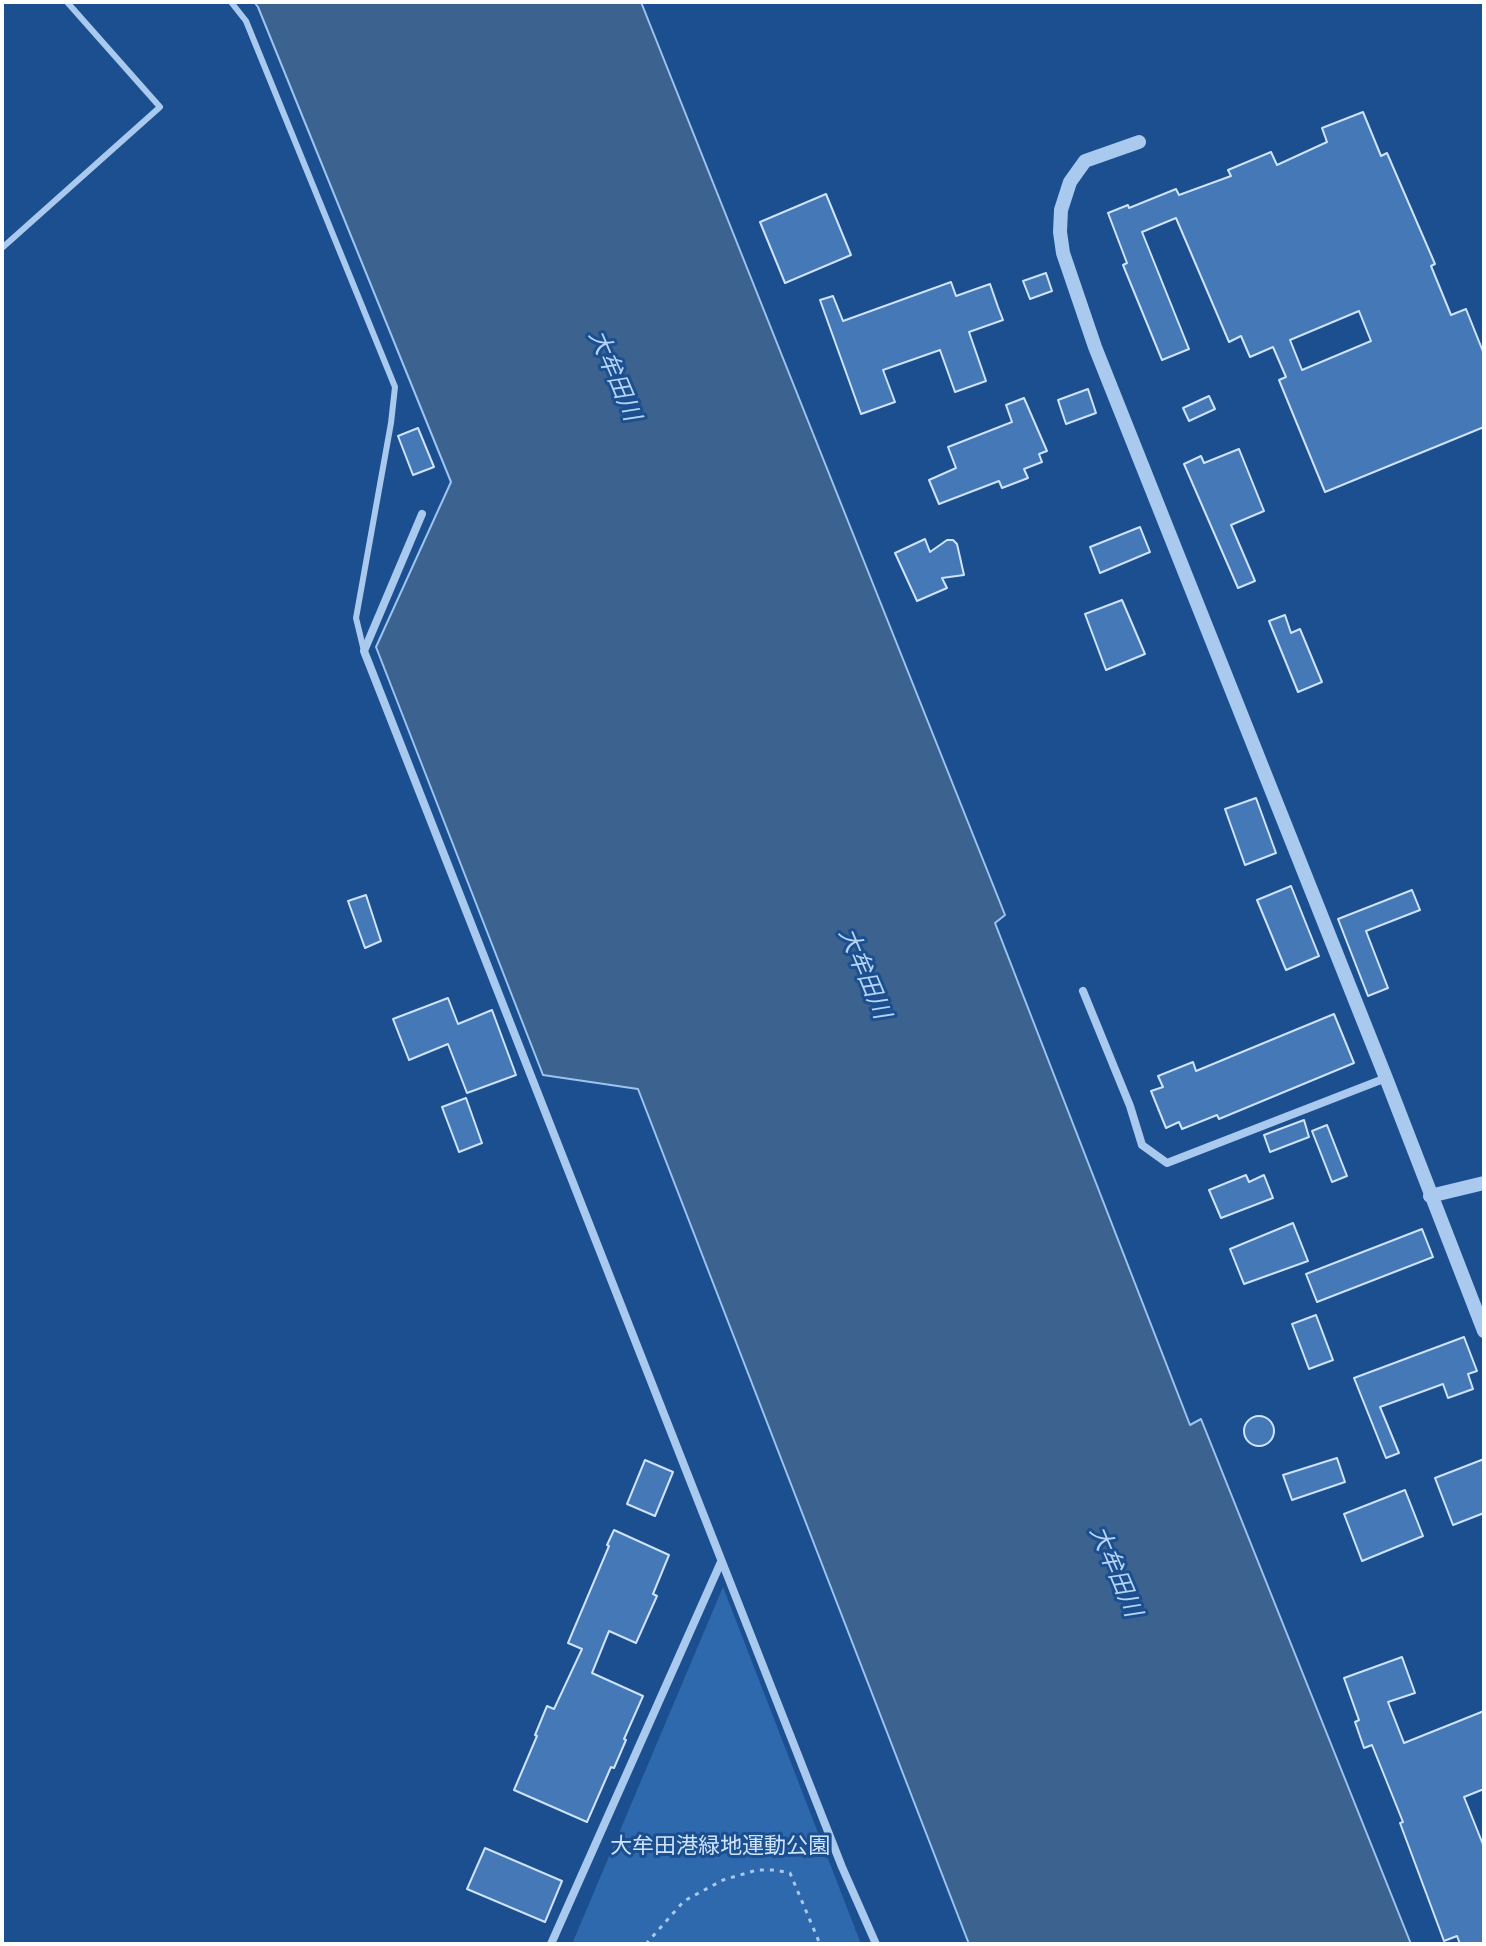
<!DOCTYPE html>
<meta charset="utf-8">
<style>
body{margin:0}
#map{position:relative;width:1486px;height:1946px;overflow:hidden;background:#1b4f8f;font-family:Commissioner,sans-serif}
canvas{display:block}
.frame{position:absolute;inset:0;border:4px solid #fff;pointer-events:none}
</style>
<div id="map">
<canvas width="1486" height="1946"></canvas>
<div class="frame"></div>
</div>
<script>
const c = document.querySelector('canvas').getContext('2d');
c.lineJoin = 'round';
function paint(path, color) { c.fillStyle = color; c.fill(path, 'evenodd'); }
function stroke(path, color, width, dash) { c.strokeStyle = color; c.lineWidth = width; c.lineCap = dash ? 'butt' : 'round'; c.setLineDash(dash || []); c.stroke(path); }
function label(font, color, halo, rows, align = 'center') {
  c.font = font + ' Commissioner,"Noto Sans JP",sans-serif'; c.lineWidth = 6; c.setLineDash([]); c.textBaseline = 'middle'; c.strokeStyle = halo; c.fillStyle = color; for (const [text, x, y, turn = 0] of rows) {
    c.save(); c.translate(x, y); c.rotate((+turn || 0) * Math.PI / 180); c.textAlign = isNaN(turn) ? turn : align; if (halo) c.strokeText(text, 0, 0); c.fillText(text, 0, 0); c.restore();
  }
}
paint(new Path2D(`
 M723,1587L861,1944H572Z`), '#2e69ad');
const water = new Path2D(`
 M254,2H641L1005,915L995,923L1190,1425L1201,1419L1411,1944H969L638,1089L543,1075L376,647L451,482L258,7Z`);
paint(water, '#3c6290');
stroke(water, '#9cc4f0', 2);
const building = new Path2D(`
 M1363,112L1381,156L1387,153L1435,264L1431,266L1451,315L1466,309L1484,354V427L1325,492L1279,380L1286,377L1273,347L1250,357L1241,336L1229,342L1176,218L1142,232L1189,349L1162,360L1123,265L1127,263L1108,213L1128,205L1129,208L1176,189L1179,195L1231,176L1228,170L1271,152L1277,165L1327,142L1322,128ZM1359,311L1371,341L1302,370L1290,340Z
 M826,194L851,255L785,283L760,222Z
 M1046,273L1052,291L1030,299L1023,281Z
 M951,282L956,296L990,284L998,307L1003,320L969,332L986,381L955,392L940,350L883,370L895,402L861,414L820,300L833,296L843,321Z
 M1088,389L1096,413L1066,424L1058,400Z
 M1209,396L1215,409L1189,421L1183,408Z
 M1024,398L1047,451L1039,454L1042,462L1024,469L1028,478L1002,488L999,481L939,504L929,480L956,468L948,447L1012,422L1006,405Z
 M418,428L434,467L413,475L398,436Z
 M1239,449L1264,511L1231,525L1255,581L1238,588L1184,464L1201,456L1204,463Z
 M1140,527L1150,552L1100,573L1090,547Z
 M925,539L930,552L947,540H953L957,544L964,575L942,578L947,588L917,601L895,553Z
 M1122,600L1145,654L1106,670L1085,614Z
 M1285,615L1291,633L1300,629L1322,682L1298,692L1269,621Z
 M1256,798L1276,853L1245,865L1225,809Z
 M1291,886L1319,956L1286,970L1257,900Z
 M1412,890L1420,910L1366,931L1388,988L1368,996L1338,919Z
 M366,895L381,941L365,948L348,901Z
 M448,998L458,1024L492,1010L516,1075L467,1093L448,1044L409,1060L393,1019Z
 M1334,1014L1354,1063L1219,1119L1217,1115L1182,1129L1179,1122L1166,1128L1151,1091L1163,1087L1158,1076L1193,1062L1196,1071Z
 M466,1098L482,1143L459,1152L442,1107Z
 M1304,1120L1309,1137L1270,1152L1264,1135Z
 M1327,1125L1347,1176L1332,1182L1312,1131Z
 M1246,1175L1249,1182L1264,1175L1273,1198L1221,1218L1209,1190Z
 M1293,1223L1308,1261L1244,1284L1230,1249Z
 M1422,1229L1433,1257L1317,1302L1306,1274Z
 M1316,1315L1333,1360L1309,1369L1292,1324Z
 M1464,1337L1477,1371L1468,1374L1473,1389L1448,1398L1443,1384L1380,1407L1399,1453L1386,1458L1354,1378Z
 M1244 1431a15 15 0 1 1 30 0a15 15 0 1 1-30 0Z
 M1337,1458L1345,1482L1292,1500L1283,1475Z
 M1484,1459V1513L1453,1525L1435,1478Z
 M645,1460L673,1472L655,1516L627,1504Z
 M1405,1490L1423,1536L1362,1561L1344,1514Z
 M614,1530L669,1555L653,1594L657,1596L636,1643L609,1631L592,1673L643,1696L624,1739L626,1740L614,1768L611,1767L587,1822L514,1790L537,1736L535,1735L547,1706L554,1709L582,1649L568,1643L609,1546L607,1545Z
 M1402,1657L1415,1693L1388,1702L1404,1743L1484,1711V1789L1464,1797L1484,1847V1944H1460L1457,1936L1444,1941L1400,1823L1403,1822L1372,1745L1364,1748L1355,1722L1359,1720L1344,1678Z
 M485,1848L562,1881L545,1922L467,1889Z`);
paint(building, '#4478b7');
stroke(building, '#cfe3fa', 2);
stroke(new Path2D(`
 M646,1944L684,1901L723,1880L757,1870H774L790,1873L820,1944`), '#a9c9ee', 3, [4, 6]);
stroke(new Path2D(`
 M231,2L246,21L395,387L391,423L356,618L364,651
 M2,248L160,107L67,2`), '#a9c9ee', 6);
stroke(new Path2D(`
 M422,514L364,651L842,1867L876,1944
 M1083,991L1130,1106L1142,1145L1167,1163L1386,1078
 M551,1944L721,1562`), '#a9c9ee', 8);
stroke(new Path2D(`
 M1139,142L1085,161L1070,182L1061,210L1060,232L1063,253L1095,347L1386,1078L1484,1331
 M1430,1196L1484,1183`), '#a9c9ee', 14);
label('22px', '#cfe3fa', '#1b4f8f', [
 ["大牟田港緑地運動公園",720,1846]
]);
label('italic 24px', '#b5d3f5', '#1b4f8f', [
 ["大牟田川",615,375,67],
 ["大牟田川",865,973,67],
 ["大牟田川",1116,1571,67]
]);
</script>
